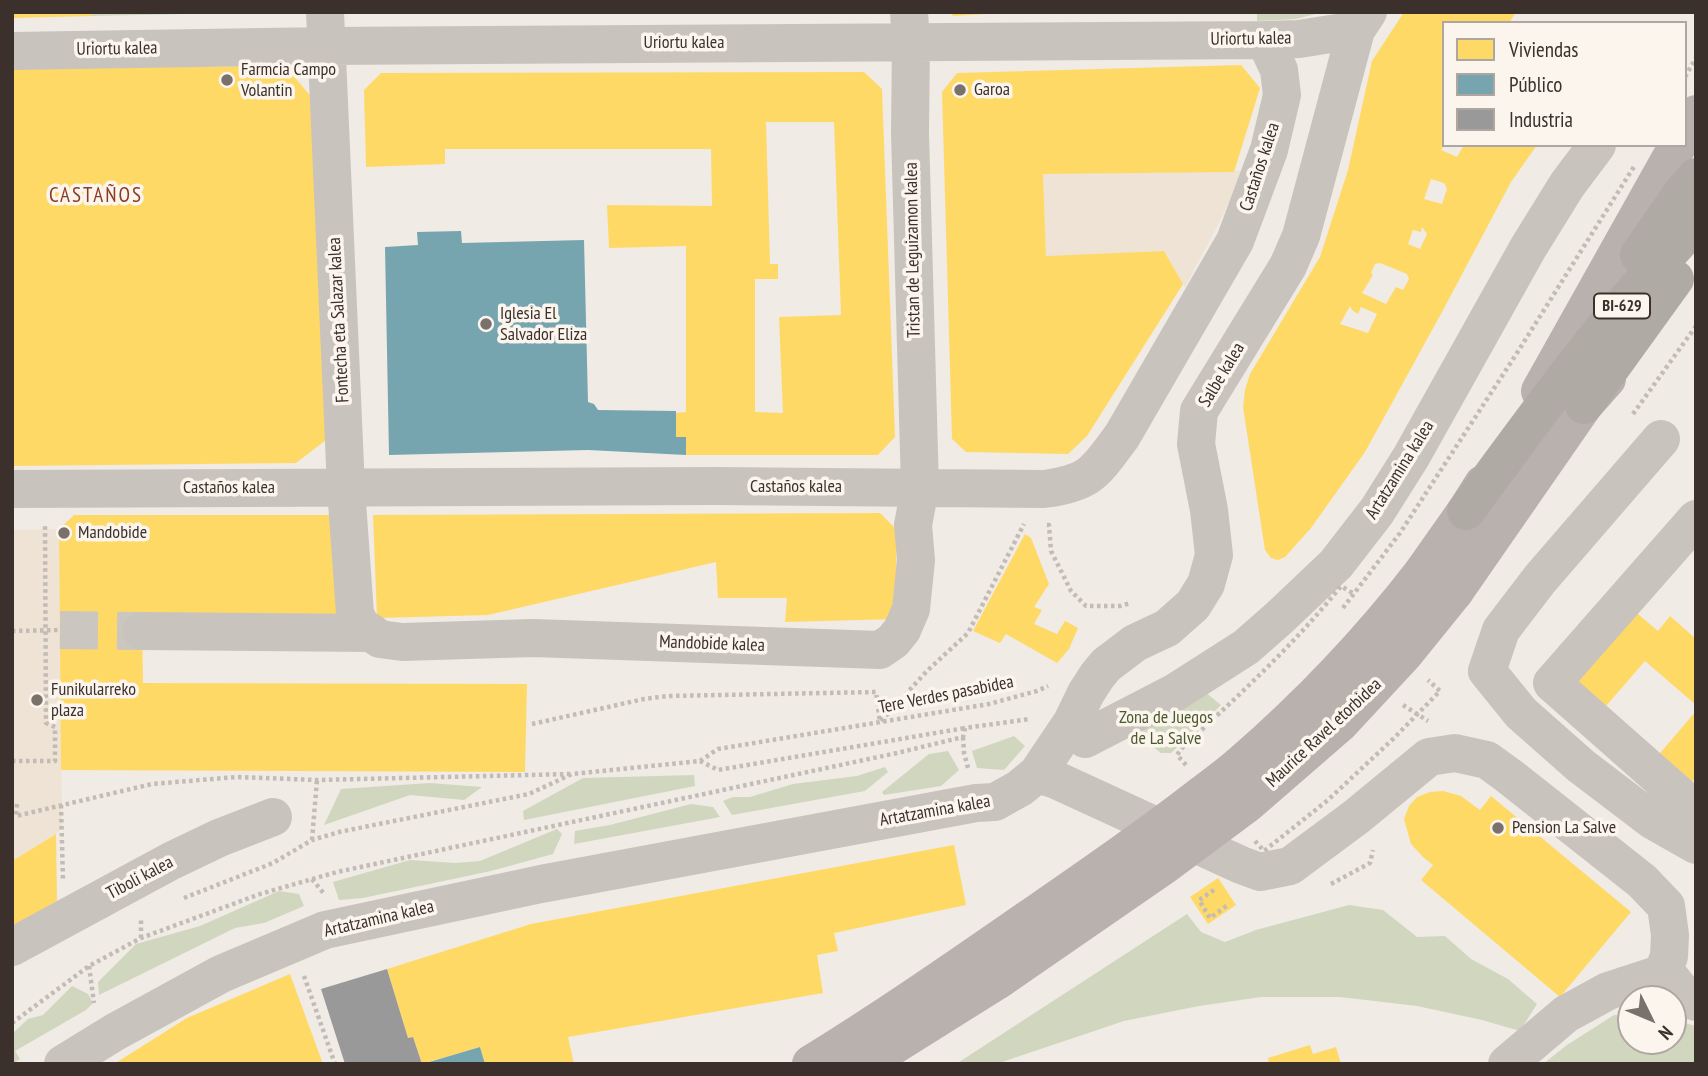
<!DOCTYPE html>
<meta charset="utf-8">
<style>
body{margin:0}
#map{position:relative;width:1708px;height:1076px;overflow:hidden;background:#f0ebe5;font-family:"PT Sans Narrow",sans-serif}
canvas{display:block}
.frame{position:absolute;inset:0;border:14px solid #3b302b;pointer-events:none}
.legend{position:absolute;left:1442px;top:21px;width:245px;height:126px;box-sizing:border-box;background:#fbf5ee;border:2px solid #aea6a0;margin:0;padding:9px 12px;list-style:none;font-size:21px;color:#3b302b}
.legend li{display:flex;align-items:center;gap:14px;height:35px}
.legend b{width:35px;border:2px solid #aea6a0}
.north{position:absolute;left:1617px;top:985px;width:70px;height:70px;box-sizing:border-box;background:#fbf5ee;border:2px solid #aea6a0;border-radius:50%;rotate:133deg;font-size:19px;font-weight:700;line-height:28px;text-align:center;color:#3b302b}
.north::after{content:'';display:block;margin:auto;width:24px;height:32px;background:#7a716c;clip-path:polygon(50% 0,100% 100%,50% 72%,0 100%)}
</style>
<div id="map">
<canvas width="1708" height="1076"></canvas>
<div class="frame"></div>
<ul class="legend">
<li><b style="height:19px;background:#ffd966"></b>Viviendas</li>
<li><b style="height:19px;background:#76a5af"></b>Público</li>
<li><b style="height:19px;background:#999"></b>Industria</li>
</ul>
<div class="north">N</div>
</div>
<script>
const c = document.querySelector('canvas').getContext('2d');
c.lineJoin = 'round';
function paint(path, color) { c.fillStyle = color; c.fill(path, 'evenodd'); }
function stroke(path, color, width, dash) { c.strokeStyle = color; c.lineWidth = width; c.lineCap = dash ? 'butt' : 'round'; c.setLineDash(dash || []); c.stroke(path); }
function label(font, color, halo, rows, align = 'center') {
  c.font = font + ' "PT Sans Narrow",sans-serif'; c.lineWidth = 7; c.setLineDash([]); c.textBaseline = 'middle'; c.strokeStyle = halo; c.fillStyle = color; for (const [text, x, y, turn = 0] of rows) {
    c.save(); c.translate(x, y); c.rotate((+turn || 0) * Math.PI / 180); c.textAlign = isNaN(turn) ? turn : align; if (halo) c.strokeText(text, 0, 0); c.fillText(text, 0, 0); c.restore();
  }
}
paint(new Path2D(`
 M91,12H186V14L91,16Z
 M1257,12H1323L1296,19L1257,21Z
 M1199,687L1221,705L1171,753H1161L1137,734L1149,715Z
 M1014,736L1025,746L1004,770L977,768L972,751Z
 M948,751L959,770L941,786L884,795L882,792L929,754Z
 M885,767L888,772L865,791L732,815L723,801L733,797H750L793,784L857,776Z
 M694,775L695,786L524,820L523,811L583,778Z
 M430,783L482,787L464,800L410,795L324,825L341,789Z
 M691,804L713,807L720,817L574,844L575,831L610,825Z
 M557,829L562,834L553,854L491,871L363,898L339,900L333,882L410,860L455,863L480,861Z
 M279,891L299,894L304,906L264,923L235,928L99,995L98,982L136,944L200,926Z
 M1349,905L1383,910L1417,937L1445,936L1471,959L1508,979L1537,1004L1520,1031L1482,1020L1417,1006L1340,997H1261L1199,1006L1124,1021L996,1064H956L1187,914L1201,932L1225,942L1256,930Z
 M72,986L88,994L93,1003L86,1010L15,1051L20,1059L12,1064V1034L28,1019L43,1015Z
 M1614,1015L1631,1016V1041H1673V1020L1696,1026V1064H1543L1567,1045Z`), '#d1d6bf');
paint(new Path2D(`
 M1241,171L1234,194L1185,287L1164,251L1046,256L1043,174Z
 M59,529L62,828L56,834L12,861V530Z`), '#eee3d5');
paint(new Path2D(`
 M12,12H91V16L12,18Z
 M950,12H984V14L953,16Z
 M1404,12H1516L1509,23H1444V146L1441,150L1457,157L1464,145H1537L1511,182L1442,312L1365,452L1311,528L1285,557L1278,560L1271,558L1265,550L1243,407L1245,390L1250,374L1320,257L1348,170L1372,61ZM1431,179L1444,183L1447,189L1442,204L1424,199ZM1422,227L1427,234L1420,249L1408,244L1413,230L1421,232ZM1380,263L1407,274L1409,279L1403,290L1396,287L1386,304L1362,293L1373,275L1371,273L1375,264ZM1350,306L1352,310L1358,314L1361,307L1377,314L1368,333L1340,324Z
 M1241,65L1260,88L1234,172L1043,174L1046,256L1164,251L1183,284L1087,436L1068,454L966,452L952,439L942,92L957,73Z
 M285,66L314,100L326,440L296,463L12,466V68Z
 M864,72L882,89L895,437L878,455H686V437H676V413L686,412V246L609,248L607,205L712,206L711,149H445V164L366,167L364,90L381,73ZM766,122H834L841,315L779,317L783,413L755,412V279H778V264H770Z
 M880,513L896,529L897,619L785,622L787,598H718L716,562L488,615L377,618L373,515Z
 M74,515H332L337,619L142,622L143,683L527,684L525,772L61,770L59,529Z
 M1025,534L1031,538L1049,584L1034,607L1042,610L1034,624L1057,634L1065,621L1078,628L1069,649L1057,663L1006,634L1000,643L973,631Z
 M1632,609L1658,631L1670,616L1696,639V705L1645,661L1600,713L1567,685Z
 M1696,711V777L1688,786L1655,759Z
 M1443,791L1461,796L1480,810L1491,796L1631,912L1560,997L1421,880L1433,865L1423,857L1411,844L1404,819L1409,806L1417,797L1430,792Z
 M56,834L57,901L12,927V861Z
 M954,845L966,905L834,933L838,951L817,955L823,993L568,1037L574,1064H485L480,1047L422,1064L413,1037L408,1038L387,969L531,924Z
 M1218,878L1236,905L1208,924L1190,897Z
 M290,974L323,1064H114L187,1018Z
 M1310,1045L1313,1054L1336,1047L1341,1064H1269L1268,1058Z`), '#ffd966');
paint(new Path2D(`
 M461,231L462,243L584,240L588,402L594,404L598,410L676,411V437H686V455L588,450L389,455L385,247L418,245L417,232Z
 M480,1047L485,1064H426V1063Z`), '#76a5af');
paint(new Path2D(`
 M387,969L408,1038L413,1037L422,1064H345L321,989Z`), '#999');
stroke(new Path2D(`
 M60,630L142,631`), '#ccc6c0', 38, [38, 19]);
stroke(new Path2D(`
 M1685,77L1696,58
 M1633,414L1696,326
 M1047,525H1049L1051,551L1071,591L1086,606H1120L1131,603
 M12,631L60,630
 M1403,705L1428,721
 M881,721L927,671L968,633L1024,524
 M532,724L644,699L668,696L876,692L880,722
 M963,737L964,753L968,768
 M12,761H55V727L46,723L45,524
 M700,761L718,770L965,728
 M17,804L16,816L152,784L237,777L317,780L570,774
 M61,805L63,881
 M312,840L317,780
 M312,879L325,895
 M1331,884L1370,863L1373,850
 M1214,890L1199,900L1210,918L1229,904
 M184,898L273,863L312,840L339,832L529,794L572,774L700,761L718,749L989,704L1037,691L1048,686
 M141,938V917
 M89,966L94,1003
 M304,976L335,1064
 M12,1023L89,966L141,938L260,894L337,872L897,753L963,737L965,728L1030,719`), '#c2bbb6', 4.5, [3.5, 3.5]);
stroke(new Path2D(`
 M325,12L346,488L355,614L361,626L380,639L402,642L533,638L880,650L893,641L902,630L911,609L916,560L913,525L920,488L910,133L911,42L909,12
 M12,51L326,46L1265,40L1299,39L1356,30
 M1661,439L1540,579L1501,630L1487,671L1521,713L1581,766L1652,820L1696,845
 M12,489L715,486L1044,489C1091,483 1095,472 1122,436L1235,241L1269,150L1282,95L1279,70L1265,40
 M1696,519L1552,683L1696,810
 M142,631L372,633
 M1085,739L1174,693L1246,647L1279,618L1336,564L1377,511L1411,457L1528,248L1567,185L1597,145
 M1037,774L1056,780L1241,865L1260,872L1290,866L1356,817L1429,757L1455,753L1487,760L1509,776L1642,881L1666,906L1670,935L1669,956L1664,970
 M12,947L171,861L219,838L273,817
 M1664,970L1686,997L1696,1002
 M63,1064L115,1032L221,974L325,930L541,884L976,803L995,802L1020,788L1037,774L1072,722L1086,693L1097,676L1106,665L1135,643L1167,628L1193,605L1206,584L1214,555L1209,510L1196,444L1199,411L1288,266L1301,236L1356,30L1368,12
 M1507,1064L1566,1014L1608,991L1657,975L1664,970`), '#c9c3be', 38);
stroke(new Path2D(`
 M1685,133L1696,114
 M1540,391L1678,145
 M1423,572L1466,511L1483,484
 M1455,591L1584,405L1607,379`), '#b8b1ad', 38);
stroke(new Path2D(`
 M1639,255L1683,192L1696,177
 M1584,405L1675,279
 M1466,511C1539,412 1610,312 1696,224`), '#afaaa4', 38);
stroke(new Path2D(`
 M1343,608L1400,533L1517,353L1635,165
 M1186,765L1177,755L1182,748C1237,697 1294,645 1341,586L1354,594
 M1255,841L1264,851L1328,800L1393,739L1440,691L1428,680`), '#c2bbb6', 4.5, [3.5, 3.5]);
stroke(new Path2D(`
 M811,1064C889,1016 965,963 1040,911C1092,875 1145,839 1195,800C1210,788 1227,777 1241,764C1308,706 1369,642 1423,572
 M864,1064L995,982L1166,864L1248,803L1339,724L1404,654L1455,591`), '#b8b1ad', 38);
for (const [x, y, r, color] of [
 [227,80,7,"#7a716c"],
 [960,90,7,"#7a716c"],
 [486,324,7,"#7a716c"],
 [64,533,7,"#7a716c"],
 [37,700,7,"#7a716c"],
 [1498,828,7,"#7a716c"]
]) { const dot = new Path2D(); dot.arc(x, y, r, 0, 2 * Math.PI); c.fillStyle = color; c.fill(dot); stroke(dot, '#fbf5ee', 2.5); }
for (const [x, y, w] of [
 [1622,306,56]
]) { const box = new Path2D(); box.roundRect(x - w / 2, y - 12.5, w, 25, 5); c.fillStyle = '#fbf5ee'; c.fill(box); stroke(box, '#3b302b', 2); }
label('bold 16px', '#3b302b', null, [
 ["BI-629",1622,306]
]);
label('18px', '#3b302b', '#fbf5ee', [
 ["Uriortu kalea",1251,39,-1],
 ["Uriortu kalea",684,43],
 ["Uriortu kalea",117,49,-1],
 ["Castaños kalea",1260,167,-72],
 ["Tristan de Leguizamon kalea",913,250,-91],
 ["Fontecha eta Salazar kalea",339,320,-93],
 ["Salbe kalea",1222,375,-59],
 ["Artatzamina kalea",1400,470,-58],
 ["Castaños kalea",796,487],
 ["Castaños kalea",229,488],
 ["Mandobide kalea",712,644,2],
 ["Tere Verdes pasabidea",946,695,-11],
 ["Maurice Ravel etorbidea",1324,733,-43],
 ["Artatzamina kalea",935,811,-10],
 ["Tiboli kalea",140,878,-28],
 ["Artatzamina kalea",379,919,-13]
]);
label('18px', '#3b302b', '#fbf5ee', [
 ["Farmcia Campo",241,70],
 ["Volantin",241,91],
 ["Garoa",974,90],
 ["Iglesia El",500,314],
 ["Salvador Eliza",500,335],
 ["Mandobide",78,533],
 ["Funikularreko",51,690],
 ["plaza",51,711],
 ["Pension La Salve",1512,828]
], 'left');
label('18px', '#4a5a2e', '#fbf5ee', [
 ["Zona de Juegos",1166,718],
 ["de La Salve",1166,739]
]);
c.letterSpacing = '2px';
label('21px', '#8c3b22', '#fbf5ee', [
 ["CASTAÑOS",96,196]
]);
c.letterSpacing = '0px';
</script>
